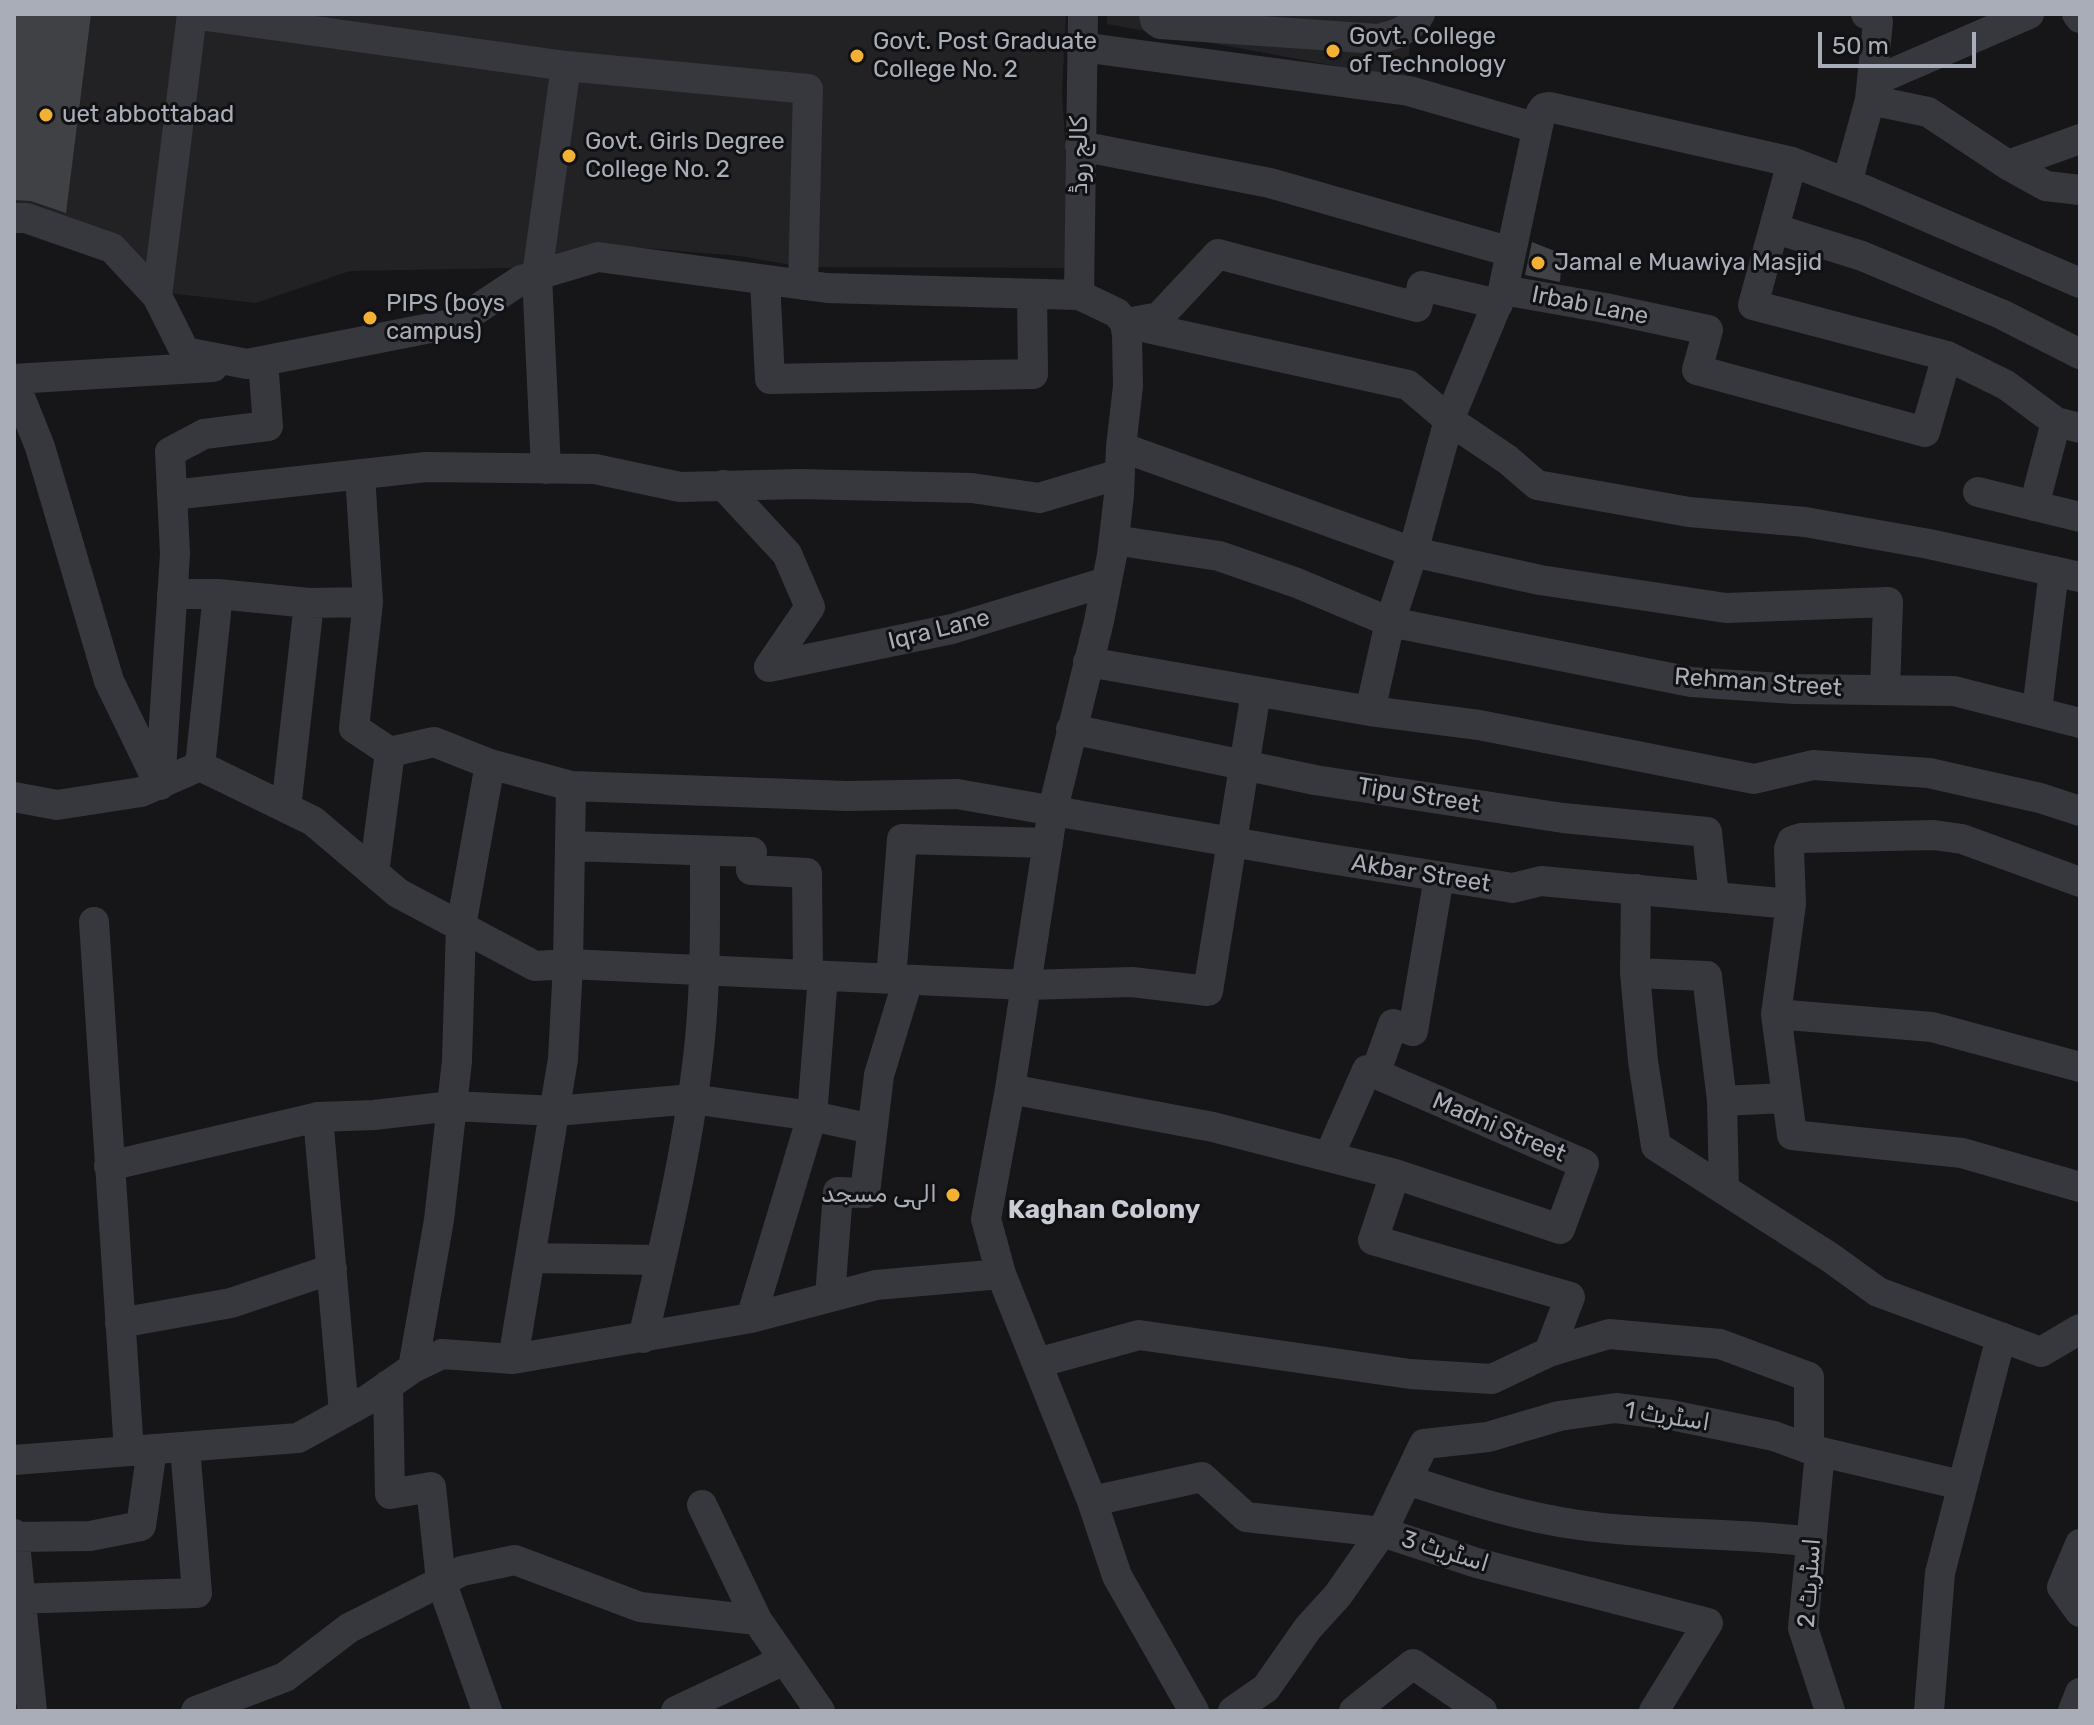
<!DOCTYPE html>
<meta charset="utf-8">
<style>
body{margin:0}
#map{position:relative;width:2094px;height:1725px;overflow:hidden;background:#161618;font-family:Rubik,sans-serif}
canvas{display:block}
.frame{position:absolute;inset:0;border:16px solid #a8adb8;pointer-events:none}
.scale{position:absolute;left:1818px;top:32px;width:158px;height:36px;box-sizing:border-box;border:4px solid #a8adb8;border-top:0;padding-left:10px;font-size:24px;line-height:28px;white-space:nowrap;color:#a8adb8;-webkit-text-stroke:6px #111113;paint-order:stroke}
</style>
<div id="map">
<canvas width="2094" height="1725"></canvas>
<div class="frame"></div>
<div class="scale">50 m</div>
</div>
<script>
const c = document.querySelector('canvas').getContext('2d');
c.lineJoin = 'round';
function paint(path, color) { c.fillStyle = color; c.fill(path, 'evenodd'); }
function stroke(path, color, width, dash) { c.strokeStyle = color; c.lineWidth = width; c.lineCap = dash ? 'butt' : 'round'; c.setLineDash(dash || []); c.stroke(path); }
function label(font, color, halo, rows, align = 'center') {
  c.font = font + ' Rubik,Cairo,sans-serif'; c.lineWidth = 6; c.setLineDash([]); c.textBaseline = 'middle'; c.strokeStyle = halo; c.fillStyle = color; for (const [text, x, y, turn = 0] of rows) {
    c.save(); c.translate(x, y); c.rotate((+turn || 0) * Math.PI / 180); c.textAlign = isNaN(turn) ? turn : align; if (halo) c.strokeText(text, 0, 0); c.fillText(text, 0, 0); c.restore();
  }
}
paint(new Path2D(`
 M14,14H1066L1062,92L1073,268L803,267L739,256L595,244L510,268L350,271L256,303L168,293L14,216Z
 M1107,14H1412L1407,79L1107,24Z`), '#222225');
paint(new Path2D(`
 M14,14H91L66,213L31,201L14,200Z
 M1532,242L1562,254L1560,282L1525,275Z`), '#404145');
stroke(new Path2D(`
 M1154,14L1155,20L1160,24L1378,39C1395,35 1411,30 1420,14
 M1866,14L1876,16L1878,22L1870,99
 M2077,14L2080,18
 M1081,47L1409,91L1537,128
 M1872,82L2029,14
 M1080,146L1270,183L1511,252
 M1792,162L1753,305L1947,356L2006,385L2056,422L2080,428
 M2008,165L2046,186L2080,190
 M1847,183L1870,100L1928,112L2008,165L2080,139
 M14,218H26L112,248L157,296L185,352L247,364L456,323L521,280L598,257L827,288L1079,295L1117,313L1125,323L1127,335L1128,386L1121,447L1119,495L1112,555L1099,621L1053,809L1010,1089L986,1219L1001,1274L1092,1501L1117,1576L1194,1711
 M1776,229L1862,256L2001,314L2080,354
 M765,280L770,379L1033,374L1032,294
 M1503,290L1541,112L1544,108L1549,107L1792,162L1867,191L2080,283
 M1079,295L1083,14
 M157,296L192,14L566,66L808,89L803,285
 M1125,323L1408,385L1449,420L1503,290L1605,308L1708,330L1697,370L1925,432L1947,356
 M1127,323L1159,317L1218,254L1417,307L1422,286L1498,304
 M14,379L213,367
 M14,382L40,447L109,681L158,782
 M1121,447L1413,552L1540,580L1726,608L1888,602L1885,690
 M546,469L537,275L566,66
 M360,474L368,602L354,728L390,752L434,742L490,764L571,786L847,796L957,794L1318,857L1513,888L1541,881L1791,904
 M723,485L787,554L810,607L769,667
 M1978,492L2080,517
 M172,495L426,467L595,469L680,487L799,484L972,488L1039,498L1120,474
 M2034,506L2056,422
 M1114,540L1219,556L1297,583L1390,622L1691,682L1794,689L1954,691L2080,723
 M172,594H218L309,603L368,602
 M1088,662L1370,711L1390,622L1413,552L1449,420L1508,460L1537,485L1689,512L1805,522L1929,544L2080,577
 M769,667L952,629L1106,582
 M2037,710L2054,571
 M1370,711L1479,725L1754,779L1813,765L1929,773L2040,798L2080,811
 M1071,729L1315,780L1563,818L1707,832L1714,897
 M200,766L218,594
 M160,785L175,554L170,452L204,434L268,426L263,361
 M14,797L57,805L141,792L200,766L313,821L398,893L535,966L568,964L1026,985L1132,982L1208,991L1256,692
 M286,808L309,603
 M570,846L752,852L751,870L807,873L808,975
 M374,873L390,752
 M2080,882L1962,839L1934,835L1801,838L1792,841L1789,849L1791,904L1776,1014L1792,1135L1962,1153L2080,1187
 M1636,889L1635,973L1707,976L1722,1101L1724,1189
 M94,922L129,1451
 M1635,973L1643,1061L1656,1146L1831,1258L1878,1292L2041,1352L2080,1329
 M891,979L902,839L1048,843
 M1776,1014L1932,1027L2080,1067
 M1375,1074L1393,1024L1413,1031L1439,877
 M1010,1089L1213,1127L1395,1174L1560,1229L1584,1164L1367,1070L1329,1156
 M1722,1101L1785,1098
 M318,1117L344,1412
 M109,1166L318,1117L374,1115L452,1106L556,1111L692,1099L812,1116L872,1129
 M1395,1174L1373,1240L1570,1297L1549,1352
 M530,1258L661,1260
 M830,1297L838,1192L865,1193L879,1075L908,980
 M751,1318L812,1116L823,976
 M120,1323L231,1303L332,1269
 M643,1338C666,1239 690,1141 700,1039C706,976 705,914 705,851
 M513,1359L563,1059L568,964L571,786
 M1037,1363L1139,1335L1410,1374L1492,1379L1549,1352L1609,1334L1720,1344L1809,1377V1449
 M413,1368L439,1220L457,1061L461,926L490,764
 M388,1385L390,1494L431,1487L441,1581L487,1711
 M1820,1452L1803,1628L1830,1711
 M14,1460L298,1438L367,1400L413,1368L442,1354L513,1359L751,1318L876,1285L1001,1274
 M1407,1480C1463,1498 1520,1517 1579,1525C1656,1536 1735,1532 1812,1542
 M1092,1501L1202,1477L1246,1517L1382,1532L1477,1563L1708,1623L1654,1711
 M702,1505L757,1620
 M14,1534L32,1711
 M14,1537L90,1536L141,1526L152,1449
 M2080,1544L2062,1587L2080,1612
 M14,1599L197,1593L185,1447
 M196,1711L285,1677L349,1628L462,1571L515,1560L640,1607L757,1620L820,1711
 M676,1711L784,1660
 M1233,1711L1266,1688L1308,1628L1338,1595L1382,1532L1424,1444L1488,1437L1559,1416L1616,1408L1671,1415L1774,1436L1809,1449L1961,1485
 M1354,1711L1413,1664L1482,1711
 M1929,1711L1940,1573L2001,1337
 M2073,1711L2080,1693`), '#37383d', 30);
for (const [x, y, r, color] of [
 [1333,51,8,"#f2b134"],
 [857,56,8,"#f2b134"],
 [46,115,8,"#f2b134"],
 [569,156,8,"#f2b134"],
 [1538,263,8,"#f2b134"],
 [370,318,8,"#f2b134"],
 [953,1195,8,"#f2b134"]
]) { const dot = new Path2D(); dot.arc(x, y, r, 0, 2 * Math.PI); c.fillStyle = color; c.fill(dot); stroke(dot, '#111113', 3); }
label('24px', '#a8adb8', '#111113', [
 ["Govt. College",1349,37],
 ["of Technology",1349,65],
 ["Govt. Post Graduate",873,42],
 ["College No. 2",873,70],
 ["uet abbottabad",62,115],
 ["Govt. Girls Degree",585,142],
 ["College No. 2",585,170],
 ["Jamal e Muawiya Masjid",1554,263],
 ["PIPS (boys",386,304],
 ["campus)",386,332],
 ["الہی مسجد",937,1195,"right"]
], 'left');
label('24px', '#a8adb8', '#111113', [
 ["کالج روڈ",1080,155,-90],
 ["Irbab Lane",1590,306,11],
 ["Iqra Lane",939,630,-14],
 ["Rehman Street",1758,683,4],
 ["Tipu Street",1419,796,9],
 ["Akbar Street",1421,874,9],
 ["Madni Street",1499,1128,23],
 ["اسٹریٹ 1",1667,1417,9],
 ["اسٹریٹ 3",1445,1552,17],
 ["اسٹریٹ 2",1810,1583,-86]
]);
label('bold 26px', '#c9ccd4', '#111113', [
 ["Kaghan Colony",1104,1210]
]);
</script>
